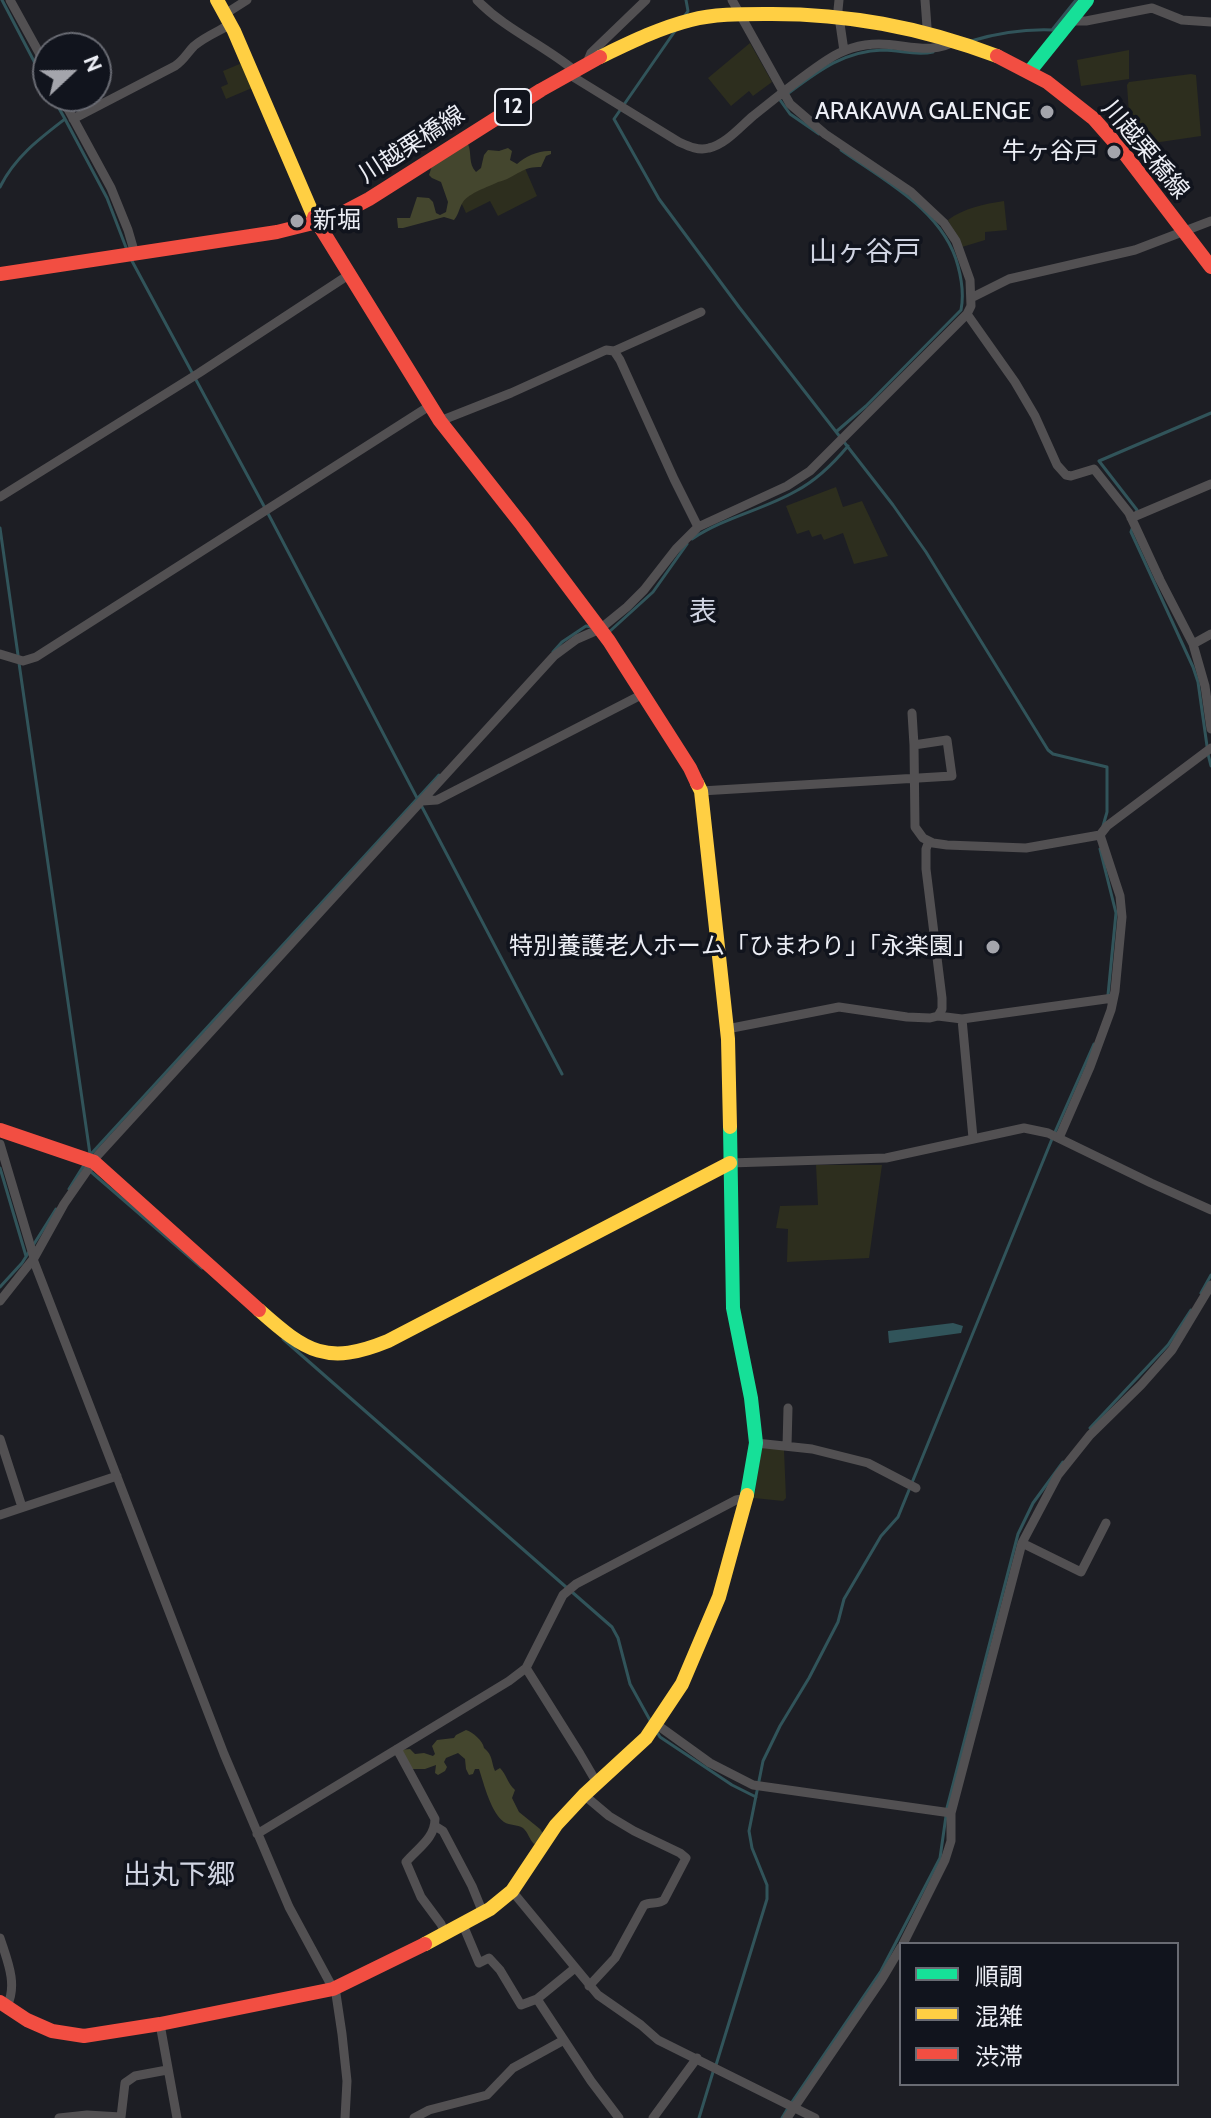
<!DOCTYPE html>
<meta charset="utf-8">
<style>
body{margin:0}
#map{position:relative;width:1211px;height:2118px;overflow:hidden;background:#1d1e24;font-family:Cabin,"Noto Sans JP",sans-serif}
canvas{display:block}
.legend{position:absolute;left:899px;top:1942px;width:280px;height:144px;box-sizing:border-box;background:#11141d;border:2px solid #696b73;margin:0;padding:10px 14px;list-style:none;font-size:24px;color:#eceef5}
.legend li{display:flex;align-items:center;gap:16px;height:40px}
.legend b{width:40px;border:2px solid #696b73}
.north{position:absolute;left:32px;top:32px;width:80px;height:80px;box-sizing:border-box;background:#11141d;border:2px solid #696b73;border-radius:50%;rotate:68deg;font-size:22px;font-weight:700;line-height:32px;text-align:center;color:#eceef5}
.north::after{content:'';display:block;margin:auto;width:28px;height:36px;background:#a4a5ac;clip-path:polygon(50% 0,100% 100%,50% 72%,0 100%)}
</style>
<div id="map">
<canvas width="1211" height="2118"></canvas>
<ul class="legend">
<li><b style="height:10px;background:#16e098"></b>順調</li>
<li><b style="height:10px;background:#ffcf43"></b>混雑</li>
<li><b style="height:10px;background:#f24e42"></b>渋滞</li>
</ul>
<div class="north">N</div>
</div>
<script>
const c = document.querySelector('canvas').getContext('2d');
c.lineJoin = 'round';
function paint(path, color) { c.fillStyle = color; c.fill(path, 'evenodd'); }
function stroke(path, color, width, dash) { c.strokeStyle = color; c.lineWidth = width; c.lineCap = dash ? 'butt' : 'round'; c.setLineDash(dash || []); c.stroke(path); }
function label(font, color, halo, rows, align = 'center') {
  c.font = font + ' Cabin,"Noto Sans JP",sans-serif'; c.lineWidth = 7; c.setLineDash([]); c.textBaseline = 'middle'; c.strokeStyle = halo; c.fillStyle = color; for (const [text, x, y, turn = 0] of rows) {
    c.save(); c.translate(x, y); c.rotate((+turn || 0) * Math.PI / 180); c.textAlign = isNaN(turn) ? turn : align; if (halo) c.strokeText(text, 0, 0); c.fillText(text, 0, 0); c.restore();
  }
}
paint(new Path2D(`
 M750,43L772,82L753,96L749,91L731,106L708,78Z
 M1129,50V79L1081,86L1077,60Z
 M242,63L252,88L226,99L221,87L228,84L223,71Z
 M1191,74L1196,75L1201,136L1133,146L1131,142L1127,85L1129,82Z
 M524,166L537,196L498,216L490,201L466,213L460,200Z
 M1004,201L1007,230L985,232V240L962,247L948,220C964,208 984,204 1004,201Z
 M836,487L843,507L862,501L888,556L854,564L843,533L824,540L821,534L812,537L809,530L797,534L786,506Z
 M816,1165H882L869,1258L787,1262L788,1229L776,1228L780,1206L818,1205Z
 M762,1446L784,1450L786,1498L783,1501L754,1498Z`), '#2d2e1e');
paint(new Path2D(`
 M464,142L468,144C472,153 468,164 476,172L481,168L484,155L488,150L499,151L508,148L512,151L510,160L517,164C525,156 540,150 551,151V154L546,156L541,167C521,166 516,178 498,182C488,187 469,193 463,202C459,208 459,214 454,220L444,217L403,228H398L397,218H410L417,197L429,198L433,202L436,213L440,215L446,212L448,202L441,182L432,178L429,175L432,166Z
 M466,1730C473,1732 483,1741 484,1748C493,1755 491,1762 495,1771L500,1768C507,1775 507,1783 515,1790L512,1798L519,1812L540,1829L544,1835L539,1842L534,1844C529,1839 528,1832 523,1828C517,1824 510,1826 504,1822C491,1813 484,1784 479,1769H475L473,1774L469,1775L466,1769L465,1759L458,1753L446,1758L444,1762L447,1767L445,1771L438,1775L435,1773L436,1765L425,1769H410L399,1750L410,1749L415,1754L424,1753L433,1756L435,1754L432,1746L437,1740L454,1738L456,1735Z`), '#44462e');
paint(new Path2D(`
 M953,1323L963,1326L961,1333L889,1343L888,1331Z`), '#31545a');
stroke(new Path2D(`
 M2,0L48,88
 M683,18L688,11L686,0
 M675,31L614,119L659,199L739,307L893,505L926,552L1048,750L1053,754L1107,767V812L1103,826
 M971,41C998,33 1024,29 1052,30L1076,0
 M786,95C817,72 843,51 883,50C901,50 915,56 933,52
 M780,100L790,114L819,134
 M65,119L107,198L127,250
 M0,187C15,157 39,139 65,119L52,96
 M132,261L272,521L417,798
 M837,431L866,406L961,310C964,295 962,281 958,266C944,211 885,181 841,150
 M1136,514L1137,510L1099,461L1211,413
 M0,528L18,655
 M1132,529L1131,532L1193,667L1198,682L1207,746
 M692,539C725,517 763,510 796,491C817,480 833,464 848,446
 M607,631L609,632L653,592L687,544
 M553,652L562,642L586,626L592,627
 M19,663L90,1154
 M1208,754L1211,766
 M421,805L562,1074
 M1100,849L1116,913L1108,995
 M1055,1132L1094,1044
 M90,1155L439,775
 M0,1168L26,1256
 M90,1171L202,1268
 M69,1189L84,1165
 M0,1287L22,1263L56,1209
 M1201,1293L1211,1275
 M283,1339L566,1587
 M1090,1428L1168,1345L1191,1310
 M572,1592L612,1627L618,1638L630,1684L651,1722
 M657,1732L660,1737L732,1785L756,1797
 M947,1808L1018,1534L1033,1503L1063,1462
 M716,2065L767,1899V1885L752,1848L749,1831L763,1761L780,1726L809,1678L838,1622L844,1599L881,1536L898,1517L1052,1139
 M792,2102L881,1971L940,1858L946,1816
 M699,2118L713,2072
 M782,2118L788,2108`), '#31545a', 3);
stroke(new Path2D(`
 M10,0L48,69
 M477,0C506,30 544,45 575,71
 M839,0L838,10L844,51
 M925,0L927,27
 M225,14L247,0
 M1069,21H1086L1152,8L1182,20L1211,22
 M586,65L591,53L646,0
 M570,75L679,142C688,146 698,151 709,148C726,144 740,127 753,116C777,97 801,77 827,60C842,50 861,44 879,44C906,44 932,56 957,40
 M61,96L111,188L128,230L135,254
 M73,119L175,66C184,60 187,53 194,46C204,37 219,31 231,24
 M971,298L1009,279L1135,250L1211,221
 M967,314L1015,382L1035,416L1057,465L1066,475L1071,476L1094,469L1129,513L1160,580L1193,644L1205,686L1211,729
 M614,351L701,312
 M440,421L511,393L606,350L614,351L620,360L674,479L698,527
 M0,497L199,373L350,274
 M1131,518L1211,484
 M1193,644L1211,634
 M0,654L23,661L36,657L431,405
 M912,713L914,745L915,827L923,838L933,843L947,845L1026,848L1100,835L1120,896L1122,917L1115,991L1111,1010L1090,1067L1059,1138
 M701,791L952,776L947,740L914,745
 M422,801L437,800L643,694
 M1100,835L1107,826L1211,748
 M938,1016L962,1019L1113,998
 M962,1019L973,1138
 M727,1029L839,1007L907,1017L930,1018L938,1016L942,1009V998L926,869V849L929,841
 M0,1144L34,1258
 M730,1163L886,1158L1024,1128L1048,1133L1151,1183L1211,1210
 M33,1259L224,1754L289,1907L336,1994L342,2034L347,2081L345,2118
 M0,1301L34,1258L64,1204L98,1155L554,656L577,639L600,629L627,607L644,590L676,549L698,527L787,486L810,471L967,314L971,306L970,280L956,241L944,223L911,192L825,134L790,104L732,0
 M0,1439L22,1507
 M756,1443L812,1449L868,1463L916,1488
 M787,1446L788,1408
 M0,1515L117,1476
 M1022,1543L1081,1572L1106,1523
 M526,1668L580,1754L597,1783
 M656,1724L710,1763L753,1785L951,1813
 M397,1749L435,1819C435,1838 418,1848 406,1862L421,1897L441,1924L445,1933
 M584,1795L609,1816L634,1831L680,1853L686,1858L664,1900C658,1905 651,1901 644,1905L615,1958L589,1986
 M435,1826L443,1831L472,1886L483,1913
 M257,1834L509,1681L526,1668L563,1595L576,1584L736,1500L747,1498
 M512,1891L598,1995L641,2025L658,2040L815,2118
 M463,1925L479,1963L489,1958L500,1970L521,2005L537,1999
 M0,1938C7,1960 18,1984 7,2006
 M903,1944L945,1860L951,1841V1813L1022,1543L1058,1475L1090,1435L1141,1385L1172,1350L1211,1285
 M575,1968L537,1999L591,2081L619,2118
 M160,2024L177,2118
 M59,2118L87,2115L121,2117L125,2083L135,2076L167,2070
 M414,2118L429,2110L487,2095L513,2068L564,2040
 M653,2118L697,2058
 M787,2118L882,1979L901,1947`), '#525052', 9);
stroke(new Path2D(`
 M1030,71L1087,0
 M730,1127L733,1308L751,1398L756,1443L747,1495`), '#16e098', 14);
stroke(new Path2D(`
 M217,0L234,31L314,217
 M600,57C629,43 659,28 691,20C713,14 740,14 764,14C846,13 920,27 997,56
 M697,783L701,791L728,1039L730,1127
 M259,1310C306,1352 327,1366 388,1341L730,1163
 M425,1944L490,1909L512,1891L556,1825L584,1795L646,1738L682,1684L719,1597L747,1495`), '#ffcf43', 14);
stroke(new Path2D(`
 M997,56L1047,82L1094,119L1124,153L1211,267
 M314,217L440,421L522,525L609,641L690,768L697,783
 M0,274L277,232L333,218L369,199L541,90L600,57
 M0,1130L94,1162L259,1310
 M0,2002L27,2020L52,2031L84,2036L160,2024L333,1989L425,1944`), '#f24e42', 14);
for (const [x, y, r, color] of [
 [1047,112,8,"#a4a5ac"],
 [1114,152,8,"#a4a5ac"],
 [297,221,8,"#a4a5ac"],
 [993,947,8,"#a4a5ac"]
]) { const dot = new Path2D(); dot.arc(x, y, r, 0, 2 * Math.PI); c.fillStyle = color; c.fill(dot); stroke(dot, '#11141d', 3); }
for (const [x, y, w] of [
 [513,107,36]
]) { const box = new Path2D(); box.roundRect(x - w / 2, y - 18, w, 36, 6); c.fillStyle = '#11141d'; c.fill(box); stroke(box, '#eceef5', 2); }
label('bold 22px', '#eceef5', null, [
 ["12",513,107]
]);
label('24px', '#eceef5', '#11141d', [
 ["ARAKAWA GALENGE",1031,112],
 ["牛ヶ谷戸",1098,152],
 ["新堀",313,221,"left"],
 ["特別養護老人ホーム「ひまわり」「永楽園」",977,947]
], 'right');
label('24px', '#eceef5', '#11141d', [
 ["川越栗橋線",412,145,-33],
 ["川越栗橋線",1145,150,50]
]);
label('28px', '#d0d4e2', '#11141d', [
 ["山ヶ谷戸",865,253],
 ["表",703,613],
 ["出丸下郷",179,1876]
]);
</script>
